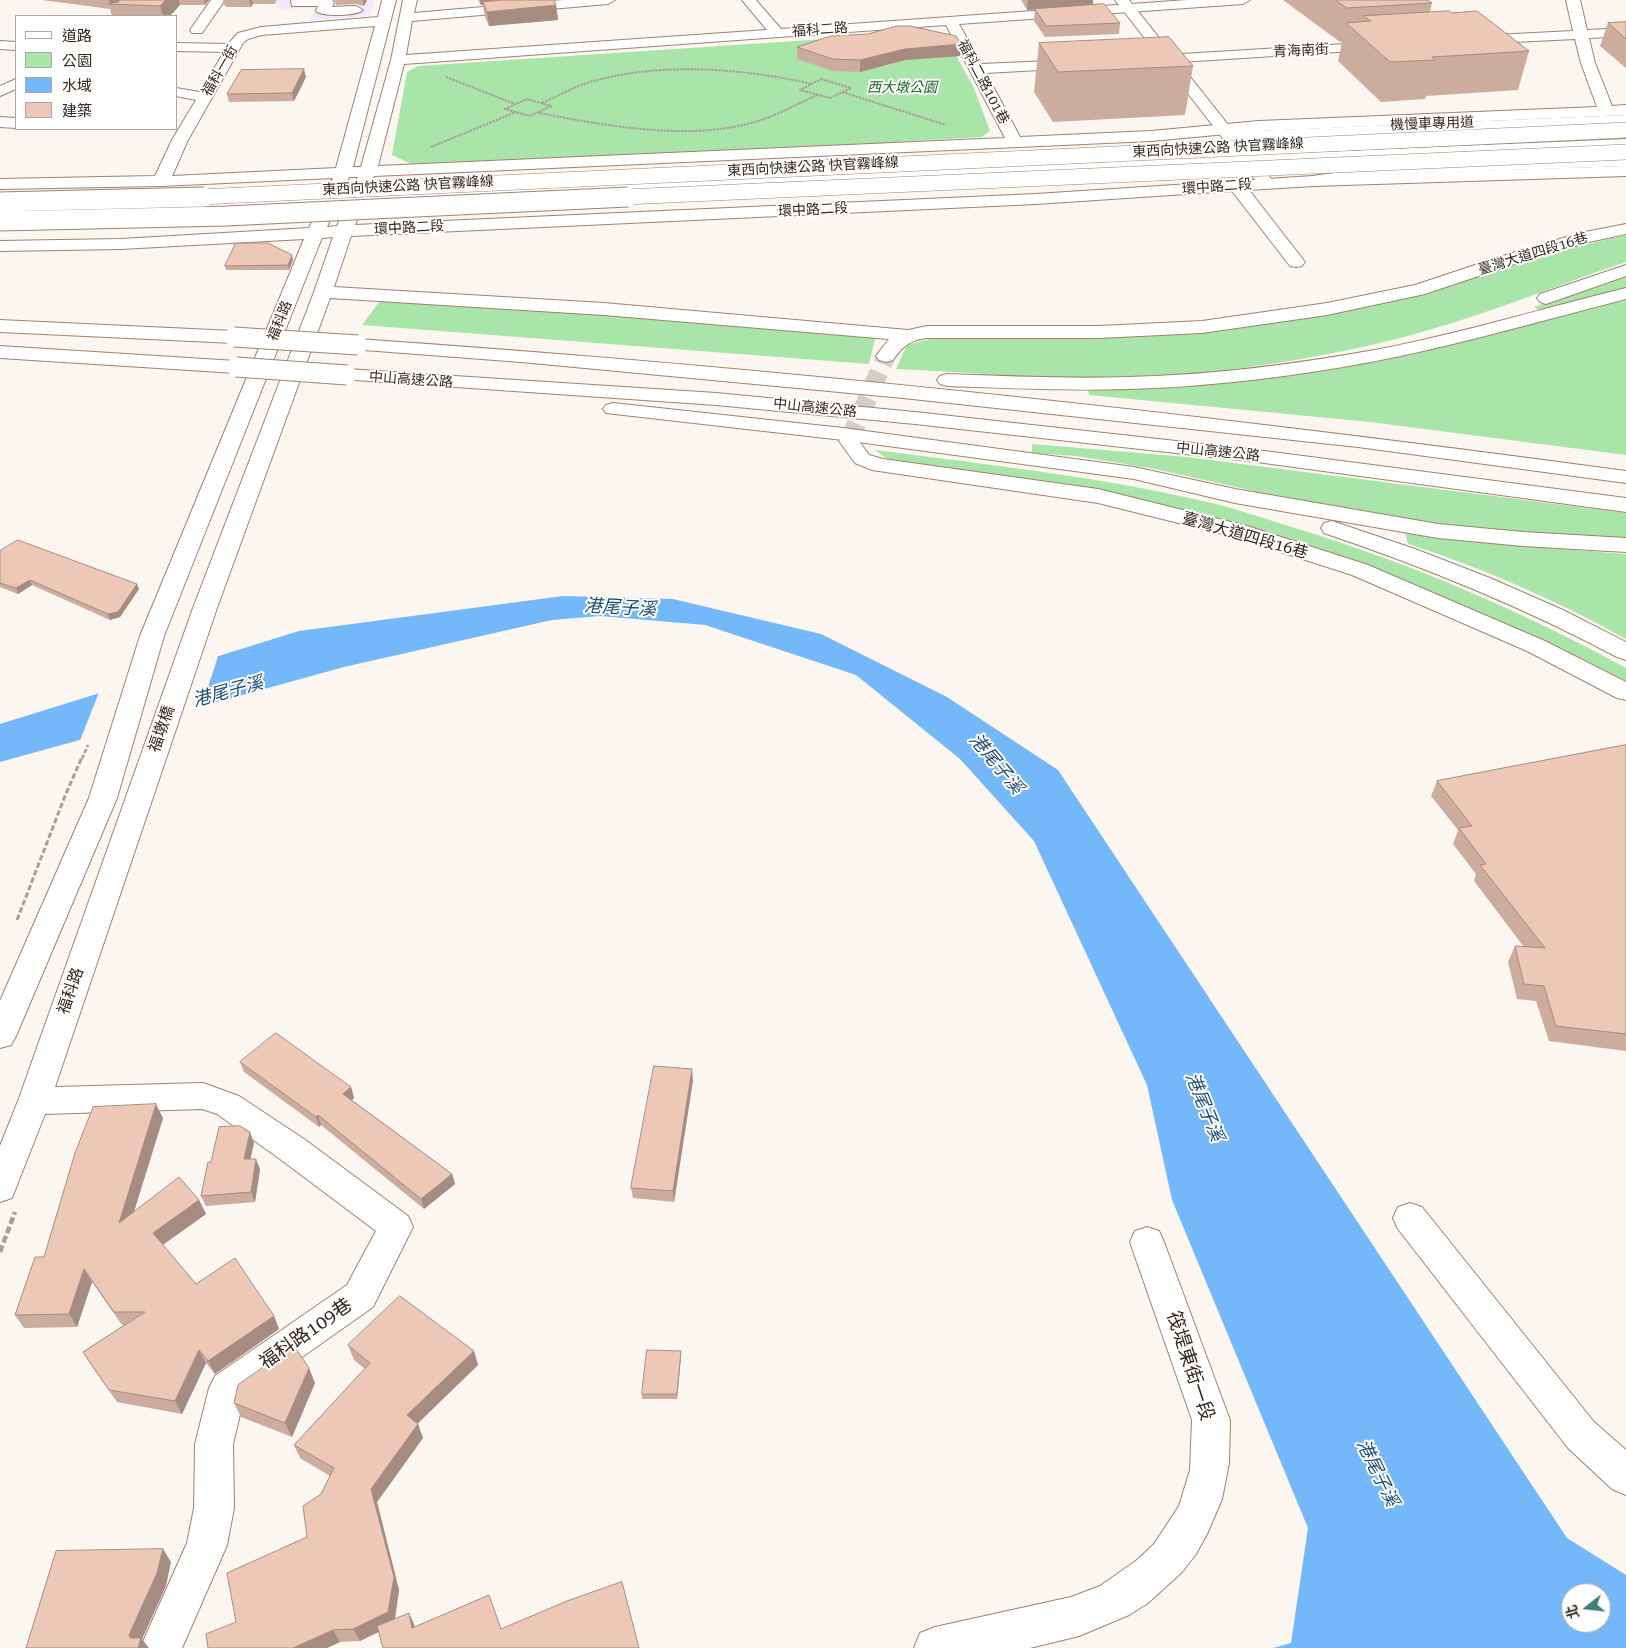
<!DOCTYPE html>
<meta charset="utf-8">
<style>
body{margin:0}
#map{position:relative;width:1626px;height:1648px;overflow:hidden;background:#fcf6f1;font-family:"Roboto Serif","Noto Sans TC",serif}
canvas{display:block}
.legend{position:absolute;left:15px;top:15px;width:162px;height:115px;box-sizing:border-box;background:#fff;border:1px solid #ada8a5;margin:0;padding:6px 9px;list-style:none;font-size:15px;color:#33261e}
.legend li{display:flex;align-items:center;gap:10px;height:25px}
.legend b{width:25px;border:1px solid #ada8a5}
.north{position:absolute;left:1561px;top:1583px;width:50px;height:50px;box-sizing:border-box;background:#fff;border:1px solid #ada8a5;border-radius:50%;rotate:254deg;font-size:14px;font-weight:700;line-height:20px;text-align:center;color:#33261e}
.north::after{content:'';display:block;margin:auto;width:18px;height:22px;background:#3d8175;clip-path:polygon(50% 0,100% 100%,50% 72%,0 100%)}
</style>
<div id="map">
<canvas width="1626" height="1648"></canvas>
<ul class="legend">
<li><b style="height:6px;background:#fff"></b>道路</li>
<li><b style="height:14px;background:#a9e4a9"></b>公園</li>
<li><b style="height:14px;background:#75b8fa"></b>水域</li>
<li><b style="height:14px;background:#edc8b7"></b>建築</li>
</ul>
<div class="north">北</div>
</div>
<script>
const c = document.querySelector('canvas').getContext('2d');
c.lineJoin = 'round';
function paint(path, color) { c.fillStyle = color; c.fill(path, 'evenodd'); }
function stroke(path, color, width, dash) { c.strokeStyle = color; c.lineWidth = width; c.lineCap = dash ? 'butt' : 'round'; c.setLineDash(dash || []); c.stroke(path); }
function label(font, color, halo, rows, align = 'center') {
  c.font = font + ' "Roboto Serif","Noto Sans TC",serif'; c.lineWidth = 4; c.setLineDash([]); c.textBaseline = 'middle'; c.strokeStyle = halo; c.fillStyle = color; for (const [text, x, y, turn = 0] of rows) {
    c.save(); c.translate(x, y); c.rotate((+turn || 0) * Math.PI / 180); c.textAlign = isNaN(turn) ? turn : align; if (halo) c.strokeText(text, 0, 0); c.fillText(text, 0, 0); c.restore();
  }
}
paint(new Path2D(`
 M279,0H375L370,15L309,21L315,8L275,9Z`), '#f4e8fc');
paint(new Path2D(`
 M931,32L944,34L974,88L990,131L982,137L811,147L413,165L392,155L407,72L418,66Z
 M1626,235V262C1541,291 1458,326 1371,345C1314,358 1256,367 1199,373C1098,383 996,374 896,369L907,345L930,339H996L1177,333L1321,314L1409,298L1547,254Z
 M1626,274V289L1542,312L1534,307Z
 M382,298L876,335L869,364L362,325Z
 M1626,299V455L1370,422L1089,395L1088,389C1162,385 1237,384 1310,373C1417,358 1522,326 1626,299Z
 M1032,444L1187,457L1626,513V538L1514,533L1348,512L1155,469L1076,456L1032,453Z
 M875,450C983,464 1093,476 1199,500C1231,507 1263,518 1295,528C1412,564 1518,609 1626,668V682L1282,540L917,467L887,459Z
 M1405,532L1523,546L1626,554V639C1556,600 1483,568 1408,544Z`), '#a9e4a9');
paint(new Path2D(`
 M563,596L673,599L821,634L947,697L1058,770L1567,1538L1626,1575V1648H1273L1291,1643L1308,1528L1172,1200L1147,1085L1034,841L960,759L856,675L705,625L600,616L552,620L344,667L0,762V724L299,631ZM1571,1593H1601V1623H1571Z`), '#75b8fa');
paint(new Path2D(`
 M219,653L201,709L79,743L100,690Z`), '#fcf6f1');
stroke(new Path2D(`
 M849,441L886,356`), '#d4ccc7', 19, [19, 9]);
const minor = new Path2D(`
 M211,0H225L202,33H192L190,30Z
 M291,0H332L334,2L332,7L356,6L363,10C357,16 322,17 316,11L318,6H292Z
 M382,0H396L353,167H361L391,60L403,0H417L414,13L563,0H615L608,4L412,21L406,55L767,30L742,0H756L781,29L1187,0H1250L1243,4L959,24L981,64L1074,60L1079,61L1081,64L1079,67L1074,68L986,73L1020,137L1151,131L1259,121L1597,107L1581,63L1575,39L1474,44L1467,40L1474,36L1573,31L1566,0H1580L1587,30L1626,28V36L1589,38L1595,63L1612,106L1626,105V115L1259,131L1151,141L374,176L368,192L1626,139V149L364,203L355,225L1036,194L1313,176L1626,166V176L1313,186L1249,190L1305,262L1302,266L1296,267L1290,266L1232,191L1036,204L351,236L334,287L604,303L908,330L927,326H1099L1202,321L1327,303L1415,285L1499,257L1580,233L1626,224V234L1589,242L1511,265L1425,294L1327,315L1202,333L1099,338H927C910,340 903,346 893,360L886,362L879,360L876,356L889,339L604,315L330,298L217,608L55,1087L203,1083L239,1096L304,1139L408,1216L413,1227L373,1307L244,1398L233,1444L234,1508L227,1545L221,1559L182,1648H140L187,1543L194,1508L195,1444L209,1388L215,1376L347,1285L376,1231L280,1159L217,1114L202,1109L45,1114L12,1198L0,1202V1146L18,1101L193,608L314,292L333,237L322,238L321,240L164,636L117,798L16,1036L11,1045L0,1048V1001L89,798L140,636L304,239L121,249L0,251V241L121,239L309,228L320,204L171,211L165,210L163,206L165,202L171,201L325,194L333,178L161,186L0,189V179L155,176L172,140L196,100L176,96V88L200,92L224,52L176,51V43L228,44L238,33L261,27L378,17ZM946,25L1005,138L378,166L404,64ZM375,26L336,168L172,176L188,140L243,43L248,39L262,35ZM349,177H358L351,193L342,194ZM347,203L337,226L327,227L337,204Z
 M0,41L16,42V50L0,49Z
 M1379,42L1386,46L1384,49L1149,64L1144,63L1142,60L1144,57L1149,56Z
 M16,79V89L0,96V86Z
 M0,117L16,118V128L0,127Z
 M849,435L856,437L869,455L883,459L1098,489L1247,526L1368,565L1545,641L1626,682V700L1617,698L1527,651L1352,575L1231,536L1098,503L872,470L855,463L839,441L842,437Z
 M1410,1203L1422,1207L1594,1422L1626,1450V1495L1612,1489L1568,1448L1398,1229L1393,1218L1398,1207Z
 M1147,1227L1159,1231L1164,1242L1230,1420L1229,1463L1222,1499L1207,1534L1196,1554L1182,1572L1148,1603L1129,1615L1079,1636L1030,1648H914L920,1633L935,1627L1071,1597L1100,1586L1137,1560L1154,1544L1179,1506L1190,1470L1192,1420L1130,1242L1135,1231Z`);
const major = new Path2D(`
 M1115,0H1129L1272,180L1274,183L1272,186H1260Z`);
const highway = new Path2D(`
 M1626,115V125L1231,142L1225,140L1223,137L1225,134L1231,132Z
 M1626,156V166L1394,174L1313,186L1307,184L1305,181L1307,178L1313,176L1394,164Z
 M1626,265V276L1546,304L1540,302L1537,298L1540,294Z
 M1626,288V299C1532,323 1439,351 1343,367C1272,379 1200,387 1129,389C1068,391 1007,388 947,386L940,384L937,380L940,376L947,374C1007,376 1068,379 1129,377C1213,375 1297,364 1380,349C1463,333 1544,308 1626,288Z
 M0,320L234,331L241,333L244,337L241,341L234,343L0,332Z
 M358,339C782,368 1205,414 1626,471V483L1358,447L903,398L521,362L351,349L348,345L351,341Z
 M0,346L236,361L243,363L246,367L243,371L236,373L0,358Z
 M347,369L716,393L915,412L1257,450L1626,498V512L1257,462L915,424L716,405L340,379L337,375L340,371Z
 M613,403L843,428L1134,467L1235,489L1438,524L1523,532L1626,538V552L1523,546L1438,538L1235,503L1134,479L843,440L606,413L603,409L606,405Z
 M1332,521L1415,549L1490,578L1563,610L1626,642V660L1617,657C1523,607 1425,567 1324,533L1321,528L1324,523Z`);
stroke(minor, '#a0826d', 2);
stroke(major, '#a0826d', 2);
stroke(highway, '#a0826d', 2);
stroke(new Path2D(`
 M446,77L515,104
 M821,79L851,88L830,98L800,90Z
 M842,92L946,125
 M527,99L551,106L530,116L505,109Z
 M542,103C556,97 570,89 584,84C654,61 742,68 812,84
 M539,113C602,125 687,141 751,123C774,117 795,105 817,95
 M431,147L516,112`), '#a89f99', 2, [2.5, 1]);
stroke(new Path2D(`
 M82,759L88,745`), '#a89f99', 2.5, [4.5, 2]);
stroke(new Path2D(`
 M17,920L65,796L82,757`), '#a89f99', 3, [5.5, 2.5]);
stroke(new Path2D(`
 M0,1252L15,1212`), '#a89f99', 4.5, [7, 3]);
paint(minor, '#fff');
paint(major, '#fff');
paint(highway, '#fff');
const highwayBridgeFar1 = new Path2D(`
 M178,198L1626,130
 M602,198L1626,152`);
const highwayBridge = new Path2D(`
 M0,202L204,197
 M0,221L226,216L628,197
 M234,337L358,345
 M236,367L347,375`);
stroke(highwayBridgeFar1, '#a0826d', 16, []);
stroke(highwayBridge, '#a0826d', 21, []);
stroke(highwayBridgeFar1, '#fff', 15);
stroke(highwayBridge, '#fff', 19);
paint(new Path2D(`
 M42,0H209L205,5H180L170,16H112L110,9Z
 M223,0H277L275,4H253L251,7H226L225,5H224Z
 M335,0H367L364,6L356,4L336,5Z
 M478,0H554L556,5L558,20L489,26L485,17L483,5H481Z
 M1021,0H1093V5L1027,10Z
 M1283,0H1427L1432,3L1430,12L1452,13L1529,51L1518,90L1426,96L1425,99L1381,102L1338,61L1342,42H1340Z
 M1035,9L1120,23L1119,34L1045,37L1034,21Z
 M1626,22V68L1600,46L1608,23Z
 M1039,43L1193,66L1185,115L1053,122L1034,92Z
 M961,44L960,56L905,60L860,72L833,71L797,59V47Z
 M306,77L294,101L229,102L227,94Z
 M293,260L289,270H226L225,266Z
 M0,551L139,589L120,617L110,620L32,585L18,594L0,587Z
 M1626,745V1051L1549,1041L1536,1001L1517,999L1508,962L1515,946L1524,947L1474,881L1476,874L1453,844L1458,830L1431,796L1437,781Z
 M240,1062L351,1087L354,1098L352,1100L452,1174L455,1184L424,1209L321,1125L319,1127L244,1072Z
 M693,1080L674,1202L633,1198L631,1188Z
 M163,1118L134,1212L199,1200L206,1214L162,1245L196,1284L274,1316L279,1329L215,1374L206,1363L182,1414L117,1402L91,1365L83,1352L124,1325H122L92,1282L77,1327L24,1328L15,1315L44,1257Z
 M254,1143L250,1159L260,1169L255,1202L206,1206L201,1196L211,1162Z
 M348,1345L474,1351L478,1365L417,1424L423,1438L377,1502L399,1590L395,1619L414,1624V1626L501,1629L639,1648L379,1632L360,1641L340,1642L327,1648H208L236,1622L307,1537L321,1494L330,1476L300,1458L294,1445L365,1369L354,1360Z
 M681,1356L677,1399H642V1394Z
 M315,1383L292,1437L241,1417L234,1403Z`), '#ccac9d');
paint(new Path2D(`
 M109,0H122L117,5L110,4Z
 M166,0H179L180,5L170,16H163L160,6Z
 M204,0H209L205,5Z
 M249,0H252L253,4L251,7Z
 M363,0H367L364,6Z
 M480,0H543L483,2V5H481Z
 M1028,0H1093V5L1027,10Z
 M556,5L558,20L489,26L487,12Z
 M961,44L960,56L905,60L860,72V60L905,49Z
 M304,69L306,77L294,101L292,93Z
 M292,255L293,260L289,270L288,265Z
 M30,580L32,585L18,594L16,588Z
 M137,584L139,589L120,617L110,620L108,614Z
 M692,1069L693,1080L674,1202L673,1191Z
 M351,1087L354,1098L347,1104L343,1094Z
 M156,1104L163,1118L126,1237L119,1223Z
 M318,1115L321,1125L319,1127L316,1117Z
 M250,1132L254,1143L248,1170L244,1159Z
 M256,1159L260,1169L255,1202L251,1192Z
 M452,1174L455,1184L424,1209L421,1199Z
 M199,1200L206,1214L160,1247L153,1233Z
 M84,1269L92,1282L77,1327L69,1314Z
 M274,1316L279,1329L215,1374L208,1361Z
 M199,1350L206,1363L182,1414L175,1401Z
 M474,1351L478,1365L412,1429L407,1415Z
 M681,1351V1356L677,1399V1394Z
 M309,1368L315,1383L292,1437L285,1423Z
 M418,1424L423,1438L377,1502L399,1590L394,1624L360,1641L353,1629L371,1489Z
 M163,1549L171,1562L166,1586L142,1639L149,1648H138L129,1635Z
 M409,1613L414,1624L416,1638L412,1628Z
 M333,1630L340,1642L327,1648H293Z`), '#a68c80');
const building = new Path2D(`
 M120,0H166L160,6L108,4L118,2Z
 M503,0H554L556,5L487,12L483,2Z
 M1336,0H1427L1432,3L1347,8Z
 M1104,4L1120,23L1046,26L1035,9Z
 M1449,11L1452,13L1477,11L1529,51L1432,57L1435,60L1390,62L1346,23L1371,21L1363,16Z
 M1626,22V39L1608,23Z
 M897,26H910L956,36L961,44L905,49L860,60L833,59L797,47L831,36L868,34Z
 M1169,37L1193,66L1058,72L1039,43Z
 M304,69L292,93L227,94L241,70Z
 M236,243H268L292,255L288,265L225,266Z
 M18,540L137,584L118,612L108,614L30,580L16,588L0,583V551Z
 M1626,745V1034L1556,1026L1544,986L1524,984L1515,946L1545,948L1480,865L1486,864L1459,828L1472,826L1437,781Z
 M276,1033L351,1087L343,1094L452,1174L421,1199L318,1115L316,1117L240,1062Z
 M654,1066L692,1069L673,1191L631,1188Z
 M156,1104L119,1223L179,1177L199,1200L153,1233L196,1284L235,1258L274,1316L208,1361L199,1350L175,1401L109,1390L83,1352L145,1312H114L84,1269L69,1314L15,1315L35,1257H44L75,1153L93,1107Z
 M240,1126L250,1132L244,1159H256L251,1192L201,1196L208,1162H211L219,1127Z
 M400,1296L474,1351L407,1415L418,1424L371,1489L394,1577L388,1612L353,1629L333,1630L293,1648H208L206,1634L236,1622L227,1573L307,1537L303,1506L321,1494L334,1468L294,1445L370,1363L348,1345Z
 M294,1346L309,1368L285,1423L234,1403L238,1385Z
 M647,1350L681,1351L677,1394H642Z
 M163,1549L157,1573L129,1635L130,1638H141L138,1648H26L56,1551Z
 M622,1582L639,1648H383L377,1626L409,1613L412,1628L489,1595L501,1629L567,1601Z`);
paint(building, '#edc8b7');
stroke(building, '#a68c80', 1);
label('14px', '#33261e', '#fff', [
 ["福科二路",820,30,-4],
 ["青海南街",1301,51,-3],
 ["福科一街",220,71,-60],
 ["福科二路101巷",983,82,62],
 ["機慢車專用道",1432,124,-2],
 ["東西向快速公路 快官霧峰線",1218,148,-3],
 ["東西向快速公路 快官霧峰線",813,167,-3],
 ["東西向快速公路 快官霧峰線",408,186,-3],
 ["環中路二段",1217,187,-4],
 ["環中路二段",813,210,-3],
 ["環中路二段",409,228,-3],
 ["臺灣大道四段16巷",1533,254,-17],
 ["福科路",280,321,-68],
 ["中山高速公路",411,380,4],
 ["中山高速公路",815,408,6],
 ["中山高速公路",1218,452,6]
]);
label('italic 14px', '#1e6425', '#fff', [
 ["西大墩公園",902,88]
]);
label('16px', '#33261e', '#fff', [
 ["臺灣大道四段16巷",1245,536,16],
 ["福墩橋",162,729,-71],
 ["福科路",71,991,-71]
]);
label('italic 18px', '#1d4c77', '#fff', [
 ["港尾子溪",620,608,3],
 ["港尾子溪",228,692,-15],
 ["港尾子溪",996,764,50],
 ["港尾子溪",1204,1107,68],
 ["港尾子溪",1377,1473,64]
]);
label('19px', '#33261e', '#fff', [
 ["福科路109巷",306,1334,-35],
 ["筏堤東街一段",1190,1366,72]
]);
</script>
